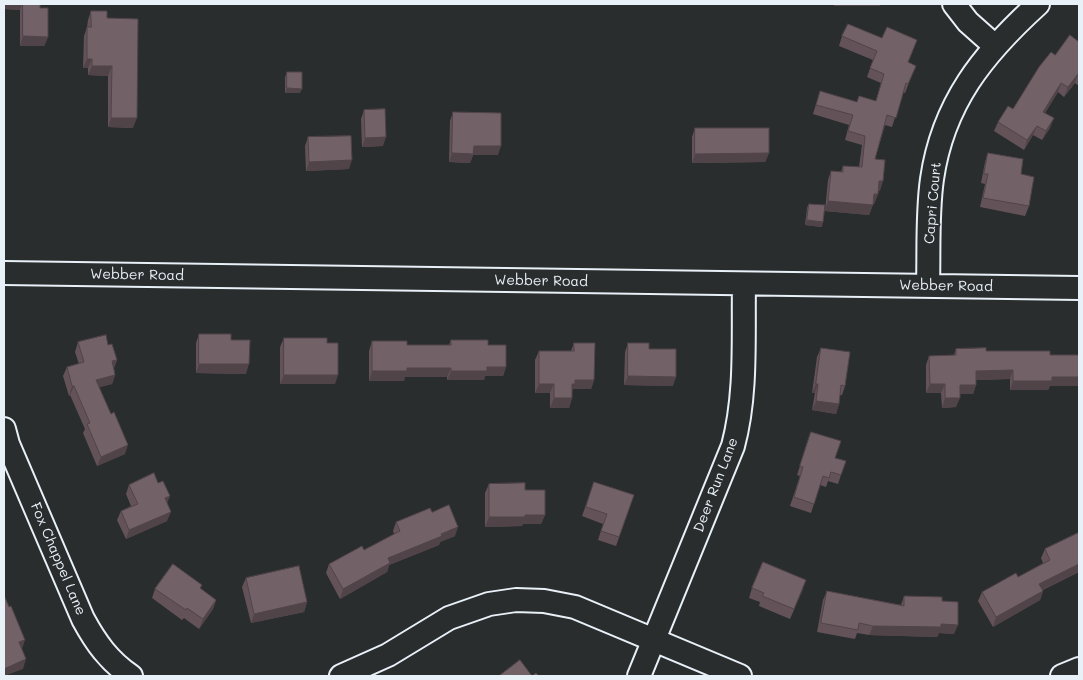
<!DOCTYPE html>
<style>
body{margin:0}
#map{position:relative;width:1083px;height:680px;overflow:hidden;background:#2a2d2e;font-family:Mali,sans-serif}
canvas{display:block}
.frame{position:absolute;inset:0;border:5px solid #e8f1f8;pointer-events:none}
</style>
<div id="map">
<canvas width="1083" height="680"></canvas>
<div class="frame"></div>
</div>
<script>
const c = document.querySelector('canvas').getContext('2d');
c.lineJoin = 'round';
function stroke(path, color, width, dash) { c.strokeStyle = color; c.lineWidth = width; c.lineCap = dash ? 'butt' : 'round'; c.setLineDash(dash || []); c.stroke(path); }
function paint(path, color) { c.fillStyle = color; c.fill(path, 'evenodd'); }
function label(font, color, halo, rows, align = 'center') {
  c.font = font + ' Mali,sans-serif'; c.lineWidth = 4; c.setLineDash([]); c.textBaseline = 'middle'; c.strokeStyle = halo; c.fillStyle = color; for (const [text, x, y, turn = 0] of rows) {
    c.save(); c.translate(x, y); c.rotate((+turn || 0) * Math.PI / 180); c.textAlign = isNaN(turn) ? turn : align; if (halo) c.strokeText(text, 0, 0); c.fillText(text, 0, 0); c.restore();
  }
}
const minor = new Path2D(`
 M954,4L968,22L995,46
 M4,273L1079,288
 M928,286C929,250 927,214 932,179C943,103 983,54 1038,4
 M4,429L8,444L83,619C96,643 109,661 131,676
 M341,676L388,655L449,618L489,604L516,600L544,601L575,607L740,676
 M639,676L733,446C747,394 743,337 744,284
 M1062,676L1079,669`);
stroke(minor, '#e8f1f8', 26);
stroke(minor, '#2a2d2e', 22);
paint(new Path2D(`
 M4,4H40V8L48,37L44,46H20V10L4,9Z
 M91,11L107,18L133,128L108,127V76L88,75V68H83L84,36L87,27L88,20Z
 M842,36L917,40L908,63L912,75L905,93L903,92L892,127L885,125L875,159L880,191L878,190V194L874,204H873L869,215L825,211L828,180L831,171L841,172L843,166L859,167L862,145L845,140L849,125L813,114L820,91L857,102L859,96L876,101L881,83L867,77L873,60L839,46Z
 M1079,42V86L1075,83L1064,97L1058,92L1045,113L1050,128L1042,140L1033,135L1024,150L994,131L998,122L1013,109L1055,55Z
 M287,72L300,93H285V77Z
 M364,110L383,146L362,147L361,119Z
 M453,112L498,155H473L470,163L449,162L450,121Z
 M695,128L769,153L765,162L692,163V137Z
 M308,137L349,169L306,171L305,146Z
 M988,153L1021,174L1029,206L1025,216L980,207L985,184L981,183L985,162Z
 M809,204L822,227L805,225L807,208Z
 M199,334L231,340L246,374L196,373V343Z
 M284,338L335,384H280V347Z
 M451,340L488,345L506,367L503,376H485L484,380H447V377H405L404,381H369V351L372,341L407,345H449Z
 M78,342L108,345L117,360L114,368L115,375L112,384L99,387L125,454L97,466L83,433L85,429L70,395L69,396L63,376L67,367L79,364L75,352Z
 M574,343L594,380L591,389H573L572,391V398L569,408H550V393H535V360L539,351H571Z
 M628,343L649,349L673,386L624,385L625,352Z
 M821,348L845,386L842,395H840L839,404L836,414L812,410L815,393H812L817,357Z
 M956,349L1050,355L1079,386H1050L1048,390H1010V379L976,380V385L973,394H960L956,407L942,408L941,393H926V365L929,356L954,355Z
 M811,432L835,458L841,475L838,484L828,481L826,487L820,485L811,513L790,506L800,476L797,475Z
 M594,482L634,495L616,546L598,540L603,524L582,516Z
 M489,484L525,490L545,515L541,524H523L522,526L485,527V493Z
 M129,485L167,503V521L126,539L117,520L121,511L131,506L126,494Z
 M432,512L455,536L440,542L439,545L389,565L387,572L340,599L326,573L329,564L364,550L394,534L393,531L396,522Z
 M1079,536V572L1043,590V591L1040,600L993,627L978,601L982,592L1018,577L1043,563L1041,558L1045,549Z
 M246,578L307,602L304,612L251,623L242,587Z
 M752,588L803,589L790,619L759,606L760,602L749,598Z
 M155,589H201L216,600L213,609L199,629L184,618L182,620L152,598Z
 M827,591L901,605L904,596L942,601L954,634L939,633L937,637L869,635L857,633L855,639L817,632L823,600Z`), '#635359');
paint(new Path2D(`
 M4,4H22L20,10L4,9Z
 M834,4H881L880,6H834Z
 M23,36L48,37L44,46H20Z
 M87,59H92L88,68H83Z
 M92,66H112L108,76L88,75Z
 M1078,74L1075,83L1064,97L1068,87Z
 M1061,83L1058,92L1040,121L1043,112Z
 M287,88L302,89L300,93H285Z
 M111,118H137L133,128L108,127Z
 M1054,118L1050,128L1042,140L1046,131Z
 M1037,126L1033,135L1024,150L1027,140Z
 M386,137L383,146L362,147L365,138Z
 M474,146H501L498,155H473L470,163L449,162L452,153Z
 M769,153L765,162L692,163L695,154Z
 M352,160L349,169L306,171L309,162Z
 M879,181H883L880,191L875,190Z
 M874,194H878L874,204L870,203Z
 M828,201L873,205L869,215L825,211Z
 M807,220L823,222L822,227L805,225Z
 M117,360L113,369L112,361Z
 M199,364H249L246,374L196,373Z
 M487,367H506L503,376H485L484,380H447L451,371Z
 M407,368H451L447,377H405L404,381H369L372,371Z
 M1013,370L1010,379L973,380L976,371Z
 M115,375L112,384L93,389L96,380Z
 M284,375H338L335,384H280Z
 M628,376L676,377L673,386L624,385Z
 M1052,377H1079V386H1050L1048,390H1010L1013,381Z
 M575,380H594L591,389H573L572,393V384Z
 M539,384H554L550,393H535Z
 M816,384H818L815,393H812Z
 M930,384H945L941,393H926Z
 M960,385H976L973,394H956Z
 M72,386H74L70,395L69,396Z
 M554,398H572L569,408H550Z
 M945,398H960L956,407L942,408Z
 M816,401L839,404L836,414L812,410Z
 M128,445L125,454L97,466L101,457Z
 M170,496L166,506L165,498Z
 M171,512L167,521L126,539L129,530Z
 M525,515H545L541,524H523L522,526L485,527L489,517Z
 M458,527L455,536L440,542L439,545L389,565L387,572L340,599L343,589L388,558Z
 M1079,564V572L1036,593L1039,584Z
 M1043,591L1040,600L993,627L996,617Z
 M216,600L213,609L199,629L203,619Z
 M307,602L304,612L251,623L254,614Z
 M941,624L958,625L954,634L939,633L937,637L869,635L873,626Z
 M25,640L22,649L19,642Z
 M26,659L23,669L4,676V669Z`), '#504449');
const building = new Path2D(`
 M23,4H40V8H48V37L23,36Z
 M91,11H107V18L138,19L137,118H111L112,66H92V59H87V27H91Z
 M848,24L882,38L887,27L917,40L908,62L916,66L908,84L906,83L896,118L887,115L875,159L885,160L883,181H879L878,194H874L873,205L828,201L831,171L843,172V166L862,167L865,136L848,131L853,115L816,105L820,91L857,102L859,96L876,101L884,74L870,68L877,51L842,36Z
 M1070,35L1079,42V75L1078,74L1068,87L1061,83L1043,112L1054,118L1046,131L1037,126L1027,140L998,122L1008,106L1013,109L1039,67L1051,52L1055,55Z
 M287,72H302V89L287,88Z
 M385,109L386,137L365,138L364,110Z
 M453,112L501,113V146H474L473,154L452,153Z
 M695,128H769V153L695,154Z
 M351,136L352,160L309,162L308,137Z
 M988,153L1023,159L1021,174L1034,177L1029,206L983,198L988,174H984Z
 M809,204L825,205L823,222L807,220Z
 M199,334H231V340H250L249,364H199Z
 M106,335L108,345L112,344L117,360L112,361L115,375L96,380L111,414L114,412L128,445L101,457L87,424L90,423L74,386H72L67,367L84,362L78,342Z
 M284,338H327V343H338V375H284Z
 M451,340H488V345H506V367H487V371H451V368H407V371H372V341H407V345H451Z
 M574,343H595L594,380H575V384H572V398H554V384H539V351H574Z
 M628,343H649V349H676V377L628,376Z
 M821,348L850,352L845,386L841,385L839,404L816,401L818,384H816Z
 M986,348V351H1050V355H1079V377H1052V381H1013V370L976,371V385H960V398H945V384H930L929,356L956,355V349Z
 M811,432L841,441L835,458L846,461L841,475L831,472L829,478L823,476L814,504L794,497L803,467L800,466Z
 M154,473L158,483L163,481L170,496L165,498L171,512L129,530L121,511L138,504L129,485Z
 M594,482L634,495L619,537L601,531L607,514L586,507Z
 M525,483V490H545V515H525V517H489V484Z
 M449,505L458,527L441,534L442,536L388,558L390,563L343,589L329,564L362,546L364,550L400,531L396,522L430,508L432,512Z
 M1078,533L1079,536V564L1039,584L1043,591L996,617L982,592L1016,573L1018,577L1050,560L1045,549Z
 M763,562L806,580L794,609L762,596L764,593L752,588Z
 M173,564L202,585L200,588L216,600L203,619L187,608L186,610L155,589Z
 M299,566L307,602L254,614L246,578Z
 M827,591L904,606V596L942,597V601L958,602V625L941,624V627L873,626L859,623L858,630L821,623Z
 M4,595L9,607L11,606L25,640L19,642L26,659L4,669Z
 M520,660L532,676L536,673L539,676H499Z`);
paint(building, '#736168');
stroke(building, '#504449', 1);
label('14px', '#e8f1f8', '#2a2d2e', [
 ["Capri Court",933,203,-85],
 ["Webber Road",137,275,1],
 ["Webber Road",541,281,1],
 ["Webber Road",946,286,1],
 ["Deer Run Lane",716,485,-69],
 ["Fox Chappel Lane",58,559,67]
]);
</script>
